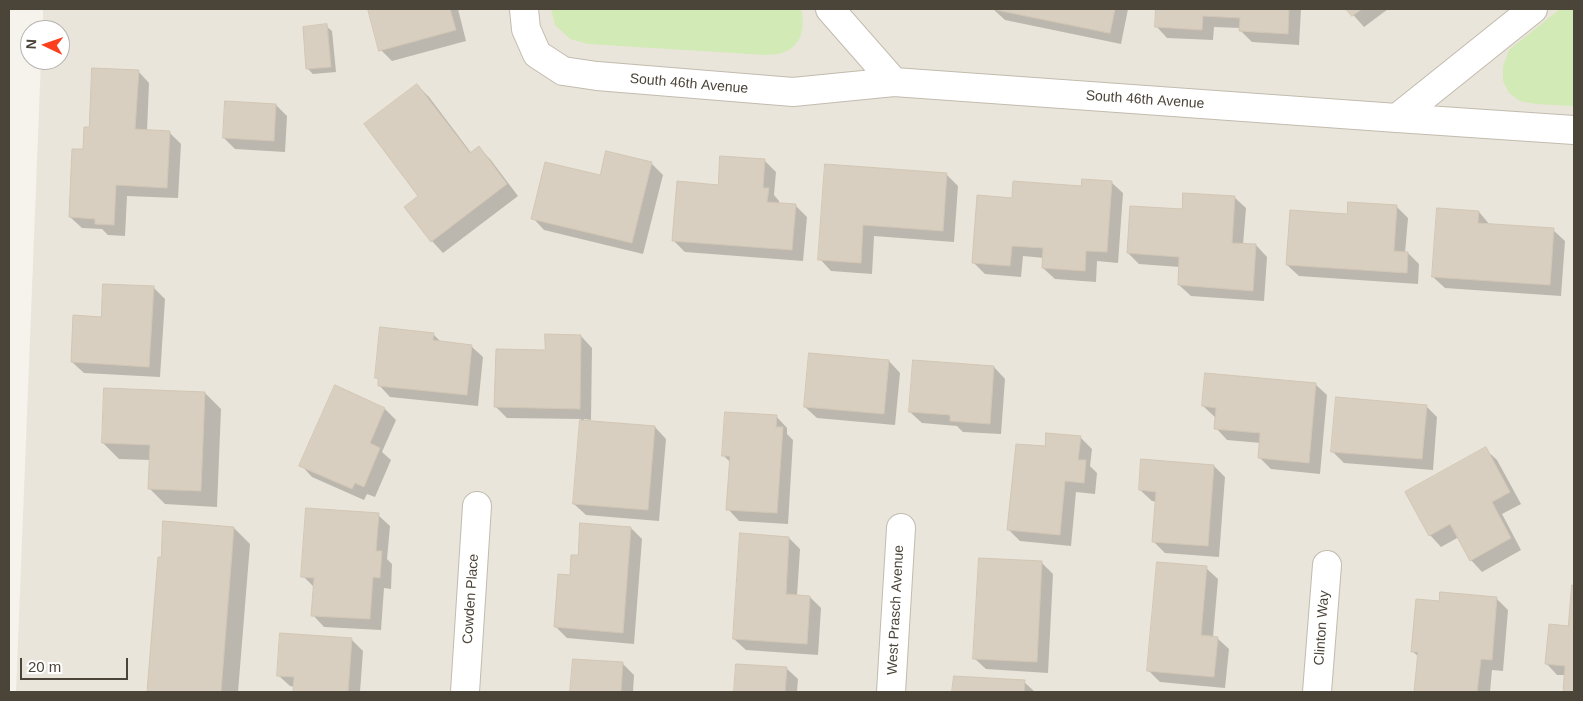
<!DOCTYPE html>
<style>
body{margin:0}
#map{position:relative;width:1583px;height:701px;overflow:hidden;background:#f6f3ec;font-family:Helvetica,sans-serif}
canvas{display:block}
.frame{position:absolute;inset:0;border:10px solid #4b4439;pointer-events:none}
.north{position:absolute;left:20px;top:20px;width:50px;height:50px;box-sizing:border-box;background:#fff;border:1px solid #b7b4b0;border-radius:50%;rotate:273deg;font-size:14px;font-weight:700;line-height:20px;text-align:center;color:#4b4439}
.north::after{content:'';display:block;margin:auto;width:18px;height:22px;background:#fc3f1d;clip-path:polygon(50% 0,100% 100%,50% 72%,0 100%)}
.scale{position:absolute;left:20px;top:658px;width:108px;height:22px;box-sizing:border-box;border:2px solid #4b4439;border-top:0;padding-left:6px;font-size:15px;line-height:18px;white-space:nowrap;color:#4b4439;-webkit-text-stroke:4px #fff;paint-order:stroke}
</style>
<div id="map">
<canvas width="1583" height="701"></canvas>
<div class="frame"></div>
<div class="north">N</div>
<div class="scale">20 m</div>
</div>
<script>
const c = document.querySelector('canvas').getContext('2d');
c.lineJoin = 'round';
function paint(path, color) { c.fillStyle = color; c.fill(path, 'evenodd'); }
function stroke(path, color, width, dash) { c.strokeStyle = color; c.lineWidth = width; c.lineCap = dash ? 'butt' : 'round'; c.setLineDash(dash || []); c.stroke(path); }
function label(font, color, halo, rows, align = 'center') {
  c.font = font + ' Helvetica,sans-serif'; c.lineWidth = 4; c.setLineDash([]); c.textBaseline = 'middle'; c.strokeStyle = halo; c.fillStyle = color; for (const [text, x, y, turn = 0] of rows) {
    c.save(); c.translate(x, y); c.rotate((+turn || 0) * Math.PI / 180); c.textAlign = isNaN(turn) ? turn : align; if (halo) c.strokeText(text, 0, 0); c.fillText(text, 0, 0); c.restore();
  }
}
paint(new Path2D(`
 M43,9H1574V692H16L41,60H60V30H43Z`), '#eae5da');
paint(new Path2D(`
 M551,9H801C805,26 803,46 782,53C777,55 771,54 766,55L588,44L570,39L555,25Z
 M1560,9H1574V106L1536,104L1520,101L1509,93L1503,81V67L1509,50Z`), '#d2eab5');
paint(new Path2D(`
 M369,9H458L466,41L392,61L381,50Z
 M993,9H1128L1121,44L1005,20Z
 M1157,9H1301L1299,45L1252,42L1241,31V28L1214,27L1213,40L1167,38L1156,26Z
 M1348,9H1388L1364,27Z
 M326,26L332,31L336,72L313,74L308,69Z
 M138,71L149,83L147,131L169,132L181,144L178,198L127,196L125,236L108,235L102,229L82,228L70,217L84,150Z
 M417,85L429,97L472,154L479,148L490,159L518,196L443,253L432,241L420,196Z
 M276,105L287,116L285,152L235,149L224,138Z
 M764,160L776,172L774,195L779,201V204L795,205L807,217L803,261L685,252L673,240L719,186Z
 M651,163L663,175L643,254L544,230L533,218L601,177Z
 M826,165L947,175L958,186L954,242L874,236L872,274L831,271L820,259Z
 M1111,182L1123,193L1118,263L1097,261L1096,282L1055,279L1043,268L1044,258L1023,256L1021,277L985,274L973,262L1013,199Z
 M1234,197L1246,208L1243,245H1256L1267,257L1264,301L1191,296L1179,285L1180,267L1139,264L1128,253L1183,211Z
 M1396,206L1408,218L1405,253H1408L1419,264L1418,284L1299,276L1287,265L1348,215Z
 M1479,212L1490,225L1553,230L1565,241L1561,296L1445,288L1433,277Z
 M153,287L165,299L160,377L84,373L72,362L102,318Z
 M433,334L442,343L471,346L483,357L478,406L390,397L379,385V380L376,377Z
 M581,336L592,348L591,420L584,419V421L655,427L666,439L659,521L586,515L574,504L581,419L507,418L496,407L546,352Z
 M810,354L889,361L900,373L895,425L817,418L805,407Z
 M994,367L1005,379L1001,434L963,432L957,426L922,423L910,412Z
 M1315,384L1327,395L1320,474L1271,469L1260,458L1261,443L1227,440L1216,428V418L1203,406Z
 M205,393L221,409L217,507L165,504L149,488L150,460L119,459L103,443Z
 M1426,406L1437,417L1433,470L1344,463L1332,451Z
 M385,409L396,420L382,452L391,460L375,497L367,494L364,500L312,477L301,465Z
 M776,416L787,428V434L793,440L788,524L739,521L728,509L731,463L723,455Z
 M1080,437L1092,449L1090,466L1097,473L1095,494L1076,492L1071,546L1020,541L1009,530L1046,448Z
 M1485,449L1497,460L1521,504L1502,514L1521,550L1482,572L1471,560L1459,537L1441,547L1430,535Z
 M1214,466L1225,477L1219,557L1165,553L1154,542L1157,502L1152,501L1140,490Z
 M378,515L390,526L387,559L392,564L391,589L384,588L381,630L324,627L313,615L315,588L303,576Z
 M234,528L250,544L238,692H148L159,558Z
 M631,528L642,539L634,644L567,638L556,627L571,576Z
 M789,538L800,549L797,596L810,597L821,608L818,655L746,650L734,639Z
 M980,559L1042,563L1053,574L1048,673L986,669L974,658Z
 M1206,568L1218,579L1213,637L1217,638L1229,649L1225,688L1160,682L1148,670Z
 M1573,587H1574V692H1564L1566,675H1557L1546,663L1569,627Z
 M1496,598L1508,610L1503,671L1492,670L1490,692H1415L1419,657L1412,651L1440,602Z
 M352,640L363,651L360,692H294L295,687L290,686L278,675Z
 M574,660L622,663L634,675L633,692H571Z
 M737,665L786,668L798,679L797,692H735Z
 M955,677L1024,682L1035,692H954Z`), '#0003');
const building = new Path2D(`
 M368,9H450L456,30L379,51Z
 M992,9H1115L1110,33Z
 M1156,9H1289L1288,34L1239,31L1240,18L1203,16L1202,30L1155,27Z
 M1346,9H1362L1352,16Z
 M327,24L331,67L306,69L303,27Z
 M92,68L139,70L135,129L170,131L167,188L116,185L114,225L95,224V219L69,217L72,149H83L84,127H89Z
 M417,84L470,153L479,146L507,184L431,242L404,207L418,196L364,124Z
 M225,101L276,104L274,141L223,138Z
 M606,151L652,162L632,243L531,219L545,162L600,175Z
 M720,156L765,159L763,188H769L767,202L796,204L792,250L672,241L677,181L718,185Z
 M825,164L947,173L943,231L863,225L861,263L818,260Z
 M1082,179L1112,181L1107,252L1086,251L1085,271L1042,268L1043,248L1012,246L1010,266L972,263L977,195L1012,198L1013,181L1081,186Z
 M1183,193L1235,196L1232,243L1256,244L1253,291L1178,285L1179,257L1127,253L1130,206L1182,209Z
 M1348,202L1397,205L1394,251L1408,252L1407,273L1286,265L1290,210L1347,214Z
 M1437,208L1479,211L1478,223L1554,228L1550,285L1432,277Z
 M103,284L154,286L149,367L71,362L73,315L101,317Z
 M380,327L434,333L433,340L472,345L467,395L378,386V378H375Z
 M545,334L581,335L580,409L494,407L496,349L545,350Z
 M809,353L889,360L884,414L804,407Z
 M913,360L994,366L990,424L950,421V415L909,412Z
 M1205,373L1316,383L1309,463L1258,458L1260,433L1214,429L1216,408L1202,406Z
 M335,385L385,408L370,443L380,448L364,487L355,483L352,489L299,466Z
 M104,388L205,392L201,491L148,489L150,445L102,443Z
 M1336,397L1427,405L1422,459L1331,452Z
 M725,412L777,415L776,427H783L777,513L726,510L730,456H722Z
 M580,420L655,426L648,510L573,504Z
 M1046,433L1081,436L1078,460H1086L1084,483L1065,481L1060,535L1007,530L1016,444L1045,446Z
 M1486,447L1510,492L1492,502L1511,538L1470,561L1450,524L1429,536L1405,492Z
 M1141,459L1214,465L1208,546L1152,542L1156,492L1139,490Z
 M306,508L379,513L376,551H382L380,578L373,577L370,619L311,616L314,578L301,577Z
 M163,521L234,527L221,692H147L158,557H161Z
 M580,523L631,527L623,633L554,627L558,574L570,575L571,555H578Z
 M740,533L789,537L786,594L810,596L807,644L733,639Z
 M979,558L1042,561L1037,662L973,659Z
 M1157,562L1207,566L1201,635L1218,637L1214,677L1147,671Z
 M1572,585L1574,586V692H1563L1565,666L1545,664L1549,624L1568,626Z
 M1440,592L1497,597L1492,660L1481,659L1477,692H1414L1418,652H1411L1416,599L1439,601Z
 M280,633L352,638L348,692H349H293L294,677L277,676Z
 M573,659L623,662L621,692H570Z
 M736,664L787,667L785,692H734Z
 M954,676L1025,680L1024,692H952Z`);
paint(building, '#d8cfc1');
stroke(building, '#d3c7b4', 1);
const minor = new Path2D(`
 M524,9L526,29L537,54L563,71L597,76L793,92L894,82
 M830,9L894,82L1397,118L1533,9
 M1397,118L1574,130
 M465,692L477,506
 M891,692L901,528
 M1317,692L1327,565`);
stroke(minor, '#c2bbae', 30);
stroke(minor, '#fff', 28);
label('14px', '#4b4439', '#fff', [
 ["South 46th Avenue",689,84,5],
 ["South 46th Avenue",1145,100,4],
 ["Cowden Place",471,599,-86],
 ["West Prasch Avenue",896,610,-87],
 ["Clinton Way",1322,628,-86]
]);
</script>
